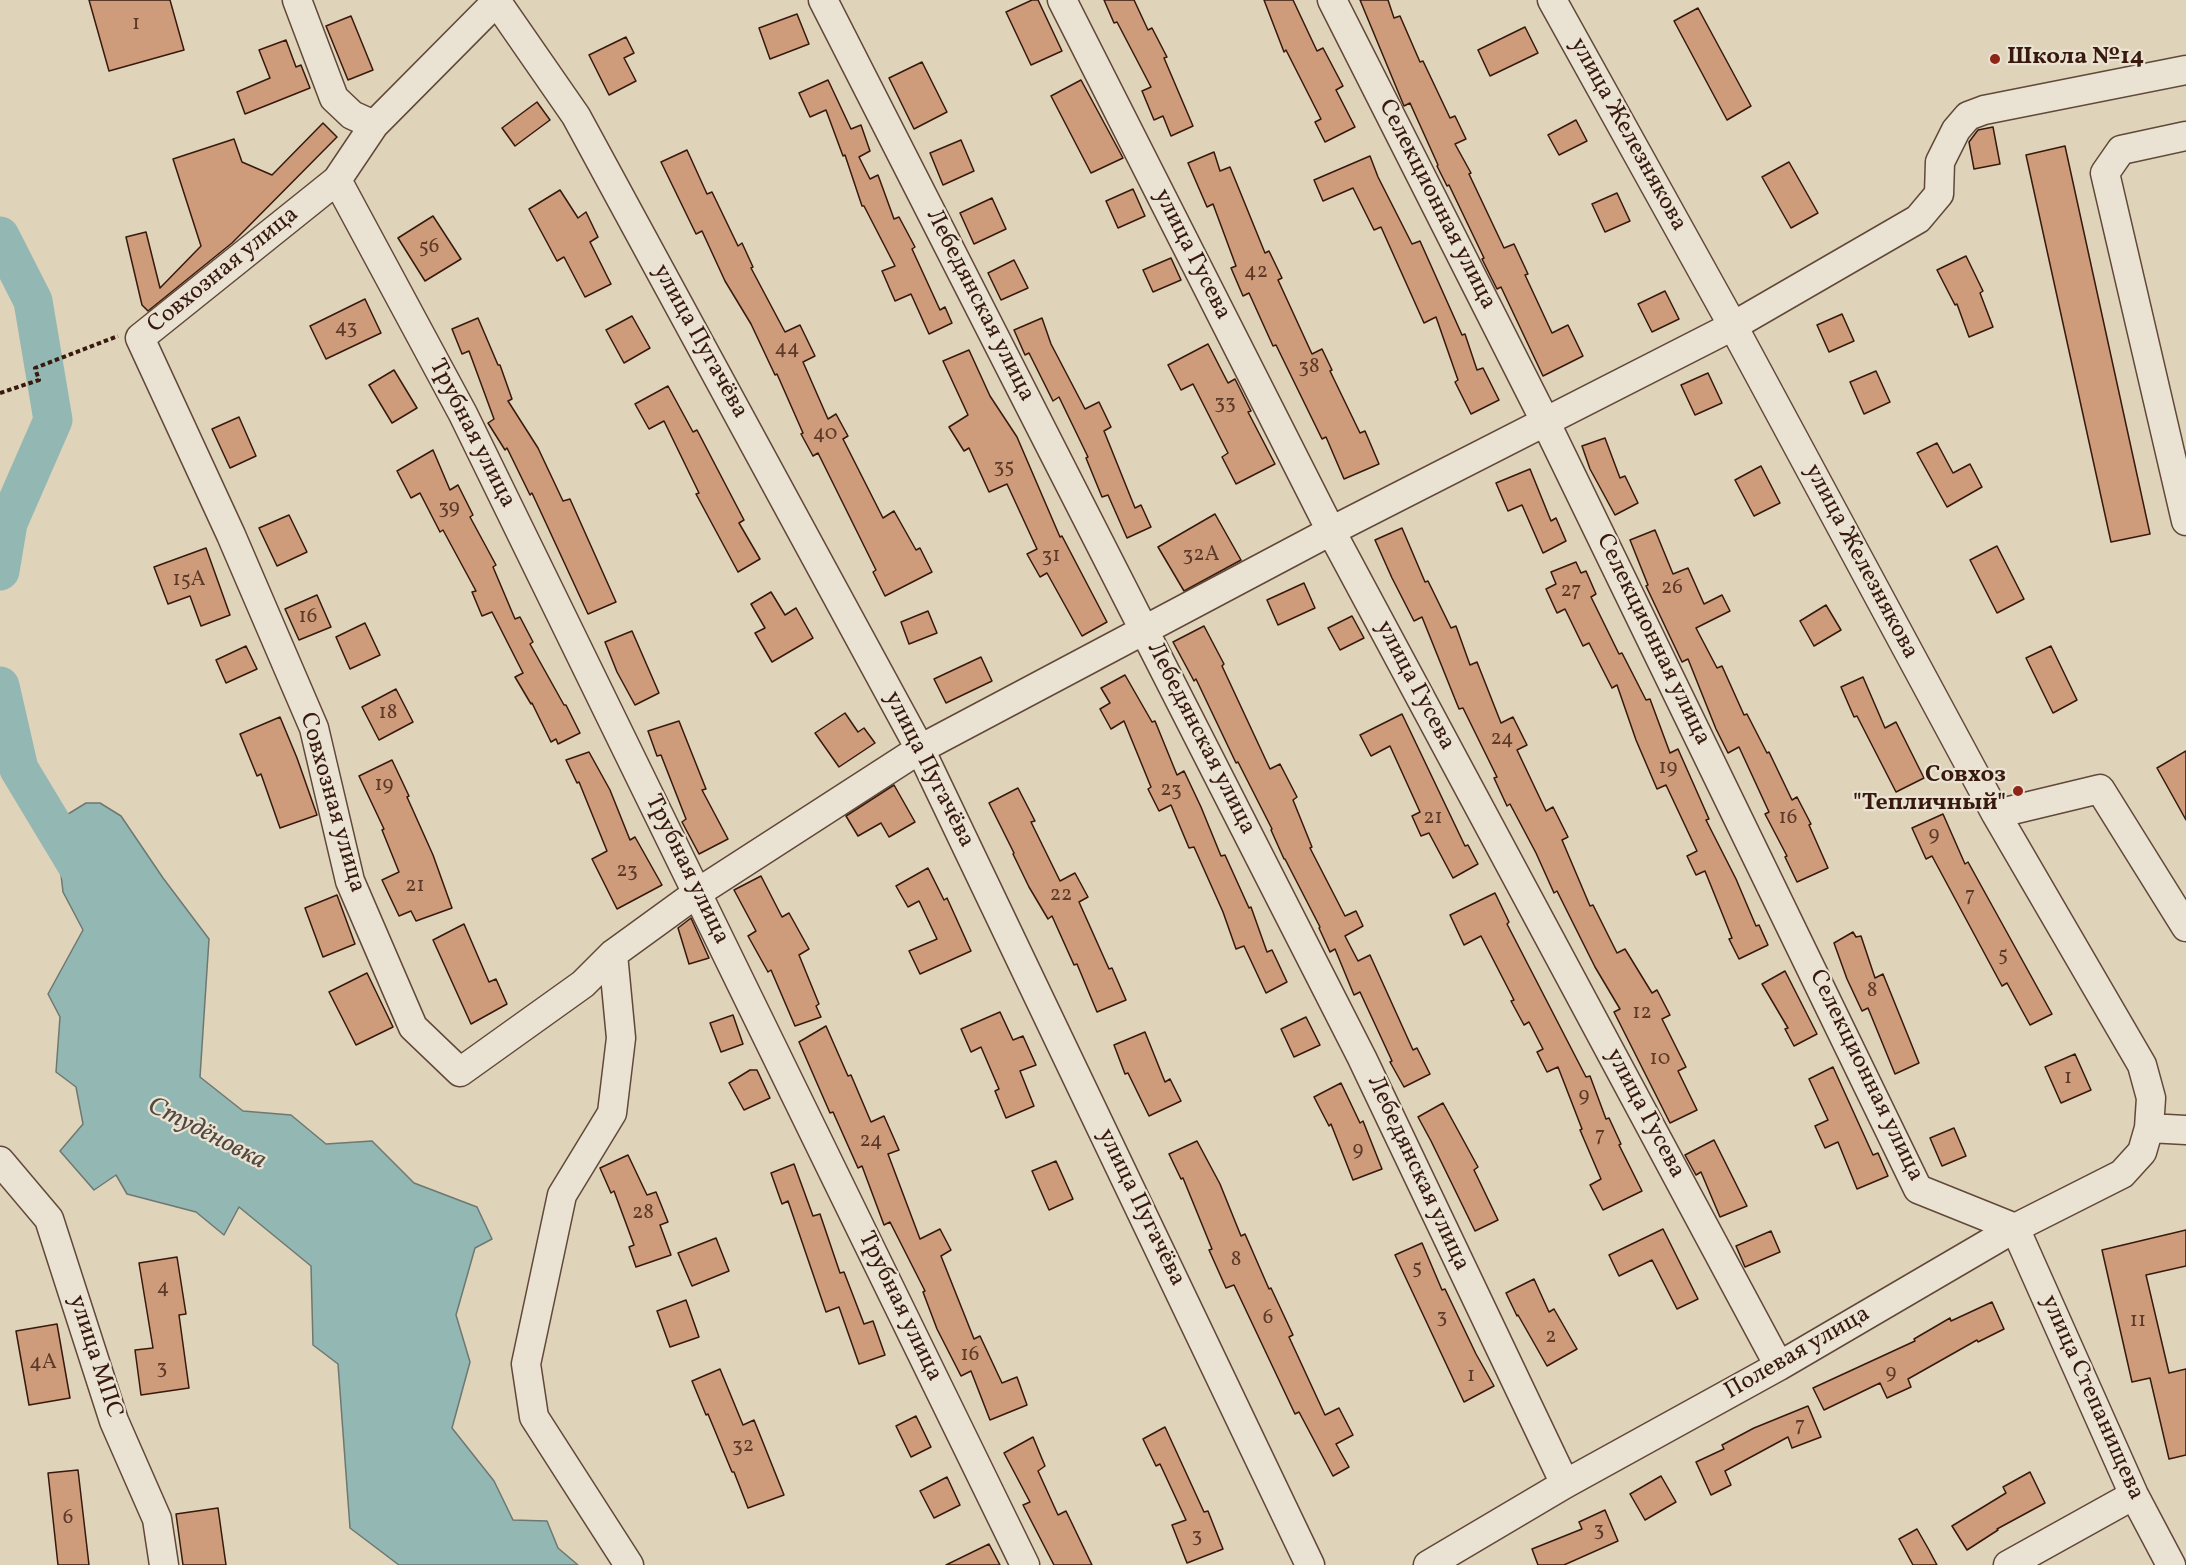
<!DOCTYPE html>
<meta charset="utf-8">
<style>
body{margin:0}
canvas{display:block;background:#dfd3ba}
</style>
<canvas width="2186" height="1565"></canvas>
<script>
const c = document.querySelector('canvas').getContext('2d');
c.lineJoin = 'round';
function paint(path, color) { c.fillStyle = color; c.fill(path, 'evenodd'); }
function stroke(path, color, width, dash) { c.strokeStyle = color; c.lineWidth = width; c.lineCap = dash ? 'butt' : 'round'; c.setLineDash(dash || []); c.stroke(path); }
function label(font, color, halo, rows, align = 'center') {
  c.font = font + ' Vollkorn,serif'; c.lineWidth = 4.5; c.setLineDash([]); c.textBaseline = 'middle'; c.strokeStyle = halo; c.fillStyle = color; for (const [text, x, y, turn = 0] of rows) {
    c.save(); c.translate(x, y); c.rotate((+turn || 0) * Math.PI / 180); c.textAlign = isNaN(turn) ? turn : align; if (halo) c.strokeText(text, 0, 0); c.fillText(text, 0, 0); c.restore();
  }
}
const water = new Path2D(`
 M86,803H100L121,816L163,878L209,939L200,1077L243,1111L291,1115L326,1144L372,1141L414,1183L477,1207L492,1239L475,1248L456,1315L470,1362L452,1428L494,1481L513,1520L547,1521L558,1548L578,1565H399L350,1528L338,1364L313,1345L311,1266L239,1207L224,1235L196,1212L127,1194L116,1175L94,1190L60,1151L83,1124L76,1087L56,1072L60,1017L48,994L83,930L63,892L55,822Z`);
paint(water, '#93b7b3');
stroke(water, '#6e7871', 1.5);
stroke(new Path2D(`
 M0,236L33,301L53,420L8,523L0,571
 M0,686L19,769L84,877`), '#93b7b3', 39);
const building = new Path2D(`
 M89,0H170L184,50L109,71Z
 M1032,0H1038L1062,51L1031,65L1006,12Z
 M1104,0H1134L1148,30L1152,28L1167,57L1164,58L1193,126L1171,136L1163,116L1154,120L1142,91L1151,87L1117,22L1114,23Z
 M1264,0H1293L1317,51L1323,48L1343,86L1336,90L1355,127L1325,142L1315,122L1321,119L1286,50L1284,52Z
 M1360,0H1388L1394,18L1400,16L1420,62L1423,61L1450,118L1455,116L1466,139L1455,144L1471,173L1469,174L1504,248L1514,244L1528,274L1525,275L1552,333L1568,325L1583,356L1543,376L1501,287L1497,289L1482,259L1484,258L1449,185L1447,186L1437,166L1438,165L1410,103L1404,106Z
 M1698,8L1751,106L1727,120L1674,21Z
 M797,14L809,44L770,59L759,28Z
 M351,16L373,70L348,80L326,26Z
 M1525,27L1538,53L1490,76L1478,50Z
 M626,37L634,53L624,58L636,81L609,95L589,55Z
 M286,40L296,67L301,65L310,88L245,114L237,92L270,78L259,50Z
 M922,62L947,112L914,129L889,78Z
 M828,80L851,129L861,125L870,151L859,157L870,179L878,175L894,219L899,217L915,247L912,249L940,310L945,307L952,323L929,334L911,294L895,301L882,271L895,266L864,206H862L845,155L843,156L826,110L810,117L799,93Z
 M1081,80L1123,158L1091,173L1051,96Z
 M537,102L550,120L515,146L502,128Z
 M1576,120L1587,141L1559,155L1548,135Z
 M323,123L337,137L232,243L148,311L142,305L126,237L146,232L160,288L201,246L173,159L234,139L242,162L272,175Z
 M1993,127L2000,164L1974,169L1969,142L1978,130Z
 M961,140L974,171L943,185L930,153Z
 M2065,146L2150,534L2111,542L2026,155Z
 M687,150L707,194L712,192L738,246L742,243L753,267L751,268L785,332L800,325L815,356L803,362L828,419L836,414L848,436L843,439L883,518L894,511L916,550L920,548L932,572L885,596L873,572L876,570L818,453L813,456L801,434L803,433L777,374L775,375L751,324L725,281L702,231L696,234L661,162Z
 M1214,152L1220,171L1230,167L1265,253L1269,251L1282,278L1278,280L1312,354L1322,349L1332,370L1330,371L1360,433L1365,431L1379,464L1344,479L1326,437L1322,439L1276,345L1273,346L1249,293L1243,296L1231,268L1236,266L1213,204L1207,207L1188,163Z
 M1370,156L1378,177L1412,244L1420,241L1462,335L1465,334L1477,370L1483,368L1499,400L1471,414L1455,382L1458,380L1436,317L1424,323L1381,227L1374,230L1353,188L1323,201L1314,180Z
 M1789,162L1818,213L1791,228L1762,177Z
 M1133,189L1145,216L1118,228L1106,201Z
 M560,190L578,218L586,212L598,237L590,242L611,284L585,297L564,257L557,261L529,209Z
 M1617,193L1630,221L1605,232L1592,204Z
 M992,198L1006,229L974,244L960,213Z
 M433,216L461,259L425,281L398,238Z
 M1966,256L1983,291L1980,293L1993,327L1969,337L1957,304L1955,305L1937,270Z
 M1171,258L1181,280L1153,292L1143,270Z
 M1014,260L1028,288L1001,300L988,273Z
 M1665,291L1679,319L1652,332L1638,304Z
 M365,299L381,333L326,359L310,326Z
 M1842,314L1854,341L1829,352L1817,325Z
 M632,316L650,348L624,363L606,330Z
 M478,318L498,365H500L512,399L508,401L538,448L563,501L570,499L616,602L588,614L532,493L530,495L507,448L505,450L488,423L494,419L469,351L462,354L452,329Z
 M1042,318L1051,344L1085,409L1099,402L1111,427L1104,431L1135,508L1141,505L1151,527L1127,538L1108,495L1102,497L1086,458L1088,457L1059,397L1053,401L1029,353L1025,355L1014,330Z
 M1208,344L1228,383L1235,379L1251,411L1248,412L1275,464L1236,484L1222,457L1228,453L1193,384L1181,390L1168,365Z
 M969,350L990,396L1017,437L1060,537L1062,536L1107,622L1082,636L1047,573L1040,577L1027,554L1037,549L1007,484L989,492L969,448L964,451L949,427L968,415L943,361Z
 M394,370L417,408L392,423L369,385Z
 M1876,371L1890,402L1864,414L1850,382Z
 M1708,373L1722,403L1695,415L1681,385Z
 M668,386L693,432L697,430L744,520L739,523L760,559L738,572L696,494L699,493L664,421L649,429L635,404Z
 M239,417L256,456L230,468L212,429Z
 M1605,438L1620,478L1625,476L1638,503L1615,515L1590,469L1582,446Z
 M1937,443L1953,473L1970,464L1982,487L1947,507L1917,453Z
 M433,450L450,490L458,485L473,515L470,517L496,565L493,567L515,619L520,617L533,642L530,644L564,705H566L580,733L558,744L556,739L551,742L532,703L531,704L515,677L523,673L492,612L482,616L472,592L476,591L443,530L440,532L420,493L411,498L397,471Z
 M1761,466L1780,503L1754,516L1735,480Z
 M1530,469L1551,521L1556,518L1566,541L1543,553L1522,505L1508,511L1496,483Z
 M1215,514L1241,560L1184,591L1158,547Z
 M289,515L307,552L277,566L259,528Z
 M1402,528L1425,582L1428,581L1451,628L1456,626L1470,665L1477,662L1501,723L1513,717L1527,745L1517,750L1546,811L1553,807L1568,837L1562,840L1590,906L1593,905L1617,953L1625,949L1652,993L1657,990L1670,1015L1662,1019L1686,1067L1678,1071L1697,1110L1670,1123L1614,1012L1620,1009L1595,967L1557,891L1554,893L1536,853L1510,804L1507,806L1494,778L1497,777L1463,708L1459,709L1422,617L1414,621L1392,578L1375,540Z
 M1655,530L1673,574L1688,568L1704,604L1722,595L1730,611L1696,628L1717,668L1722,666L1744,715L1747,714L1767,753L1769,752L1792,800L1797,797L1811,824L1809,825L1828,868L1797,882L1785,857L1787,856L1765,814L1769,812L1739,747L1728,753L1716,729L1688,659L1682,662L1646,586L1648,585L1630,540Z
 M1997,546L2024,599L1997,613L1970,560Z
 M206,548L230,615L201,626L190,596L168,604L154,567Z
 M1576,562L1581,573L1586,571L1596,594L1591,597L1619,654L1622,653L1646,700L1650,699L1670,753L1678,749L1709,819L1706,820L1736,879L1756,926L1759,925L1768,945L1739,959L1729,939L1732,938L1705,871L1696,875L1687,856L1697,851L1666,785L1657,789L1636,740L1617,685L1612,688L1589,643L1583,646L1565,609L1557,613L1546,589L1556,584L1551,572Z
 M1304,583L1315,608L1278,625L1267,600Z
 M771,592L785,615L796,608L813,638L772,662L755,633L765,628L751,604Z
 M317,595L331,627L299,640L285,609Z
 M1826,605L1841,630L1814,646L1800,621Z
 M928,611L937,633L909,644L901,622Z
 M1352,616L1364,638L1340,650L1328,628Z
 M365,623L380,655L350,669L336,637Z
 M1204,626L1224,664L1222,666L1270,769L1280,764L1297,797L1293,800L1312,847L1310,848L1345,916L1356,911L1363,926L1345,936L1358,961L1370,955L1413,1050L1417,1048L1430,1074L1404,1087L1390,1062L1392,1061L1360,992L1354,995L1335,949L1330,952L1319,928L1320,927L1285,859H1284L1271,830L1272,829L1238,762L1236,763L1196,679L1194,681L1173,642Z
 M632,631L659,693L635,705L617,672L605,642Z
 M246,646L257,669L226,683L216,660Z
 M2051,646L2077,700L2053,713L2026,658Z
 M981,657L992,681L946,703L934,679Z
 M1125,675L1152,722L1155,721L1177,775L1184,771L1201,807L1221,856L1225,855L1249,908L1251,907L1267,952L1272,950L1287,982L1266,993L1244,946L1236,949L1223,912L1194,847L1189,848L1171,805L1159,811L1148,789L1151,787L1124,721L1111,729L1100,709L1110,703L1101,688Z
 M1863,677L1885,728L1896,722L1924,778L1896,792L1857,716L1854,717L1841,687Z
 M396,689L413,722L379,740L362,707Z
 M845,713L858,732L864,728L875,743L839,767L815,733Z
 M1402,714L1465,846L1468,845L1478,864L1453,878L1429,833L1421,836L1412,816L1420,812L1390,746L1371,756L1360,735Z
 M280,717L297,758L317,815L280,828L261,774L257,776L240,734Z
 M679,721L706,789L702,790L728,839L699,854L682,822L686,819L661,755L657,756L648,731Z
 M2186,751V820L2157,768Z
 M589,752L610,790L630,840L635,837L662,885L617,909L592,859L607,851L579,782L577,783L566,760Z
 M392,760L409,796L407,797L433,855L452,908L416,921L411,911L399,916L382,880L399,872L382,830L384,829L359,776Z
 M894,785L915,822L889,837L881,823L858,836L846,816Z
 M1018,788L1035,821L1031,822L1060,881L1075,873L1088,897L1079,902L1109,969L1112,968L1126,1000L1097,1012L1077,964L1074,965L1052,916L1048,919L1029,887L1013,854L1014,853L989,803Z
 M1943,814L1965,864L1968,862L2052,1014L2030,1025L2007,983L2002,986L1932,856L1926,859L1912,828Z
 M928,868L944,900L947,898L971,951L920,974L909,951L937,939L919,901L908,907L896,886Z
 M761,876L782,917L789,913L809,949L799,955L819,1004L816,1006L821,1017L795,1026L771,970L768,972L748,936L756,931L734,890Z
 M1495,893L1509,922L1507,924L1586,1077L1590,1076L1606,1119L1609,1118L1621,1144L1619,1145L1642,1191L1603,1210L1590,1185L1601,1179L1580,1130L1582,1129L1558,1067L1547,1072L1537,1052L1543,1049L1529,1022L1524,1025L1511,1001L1514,1000L1481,936L1464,945L1450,915Z
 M337,895L355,944L323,957L305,908Z
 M691,918L709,958L689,964L678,928Z
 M464,924L489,982L496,979L507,1004L471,1024L433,940Z
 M1853,932L1856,937L1861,936L1875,978L1883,974L1919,1063L1895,1074L1868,1008L1862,1011L1847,979L1834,943Z
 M1785,971L1817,1034L1794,1046L1785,1029L1788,1028L1762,984Z
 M367,973L393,1027L356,1045L329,992Z
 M1000,1012L1013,1040L1023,1036L1036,1065L1020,1071L1034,1106L1006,1118L995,1091L999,1089L981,1047L971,1052L961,1029Z
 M733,1015L743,1044L721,1052L710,1023Z
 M1306,1017L1320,1045L1294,1057L1281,1029Z
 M826,1026L848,1076L851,1075L871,1122L884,1116L899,1150L888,1154L920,1239L940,1229L951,1250L941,1256L974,1339L980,1336L1002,1383L1017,1377L1027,1405L990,1420L971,1371L961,1376L937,1329L923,1292L925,1291L890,1222L884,1225L862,1166L858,1168L833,1112L830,1113L799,1042Z
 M1145,1032L1165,1082L1170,1079L1181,1101L1149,1116L1128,1073L1125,1074L1114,1045Z
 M2075,1054L2091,1090L2061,1103L2045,1067Z
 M1833,1067L1873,1155L1878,1153L1888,1176L1857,1189L1838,1142L1825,1148L1815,1126L1828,1120L1809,1079Z
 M750,1070H757L770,1098L744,1110L729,1083Z
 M1341,1083L1360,1123L1363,1121L1382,1169L1353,1180L1331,1124L1329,1126L1314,1097Z
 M1443,1103L1478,1167L1474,1170L1498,1220L1475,1231L1431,1141L1418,1117Z
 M1954,1128L1966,1156L1942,1166L1930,1138Z
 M1714,1140L1747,1206L1720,1217L1701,1172L1696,1175L1685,1155Z
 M1197,1141L1220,1184L1241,1236L1245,1234L1269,1289L1271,1288L1293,1335L1289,1337L1325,1415L1339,1408L1353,1435L1336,1444L1349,1467L1333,1476L1299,1412L1295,1414L1234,1285L1226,1288L1209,1250L1212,1249L1183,1178L1181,1179L1169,1154Z
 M628,1155L647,1195L656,1192L668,1222L660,1225L671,1255L636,1267L629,1247L634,1245L614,1191L611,1193L600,1168Z
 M1056,1161L1073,1199L1049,1210L1032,1171Z
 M794,1164L813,1216L820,1214L840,1273L844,1272L864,1324L873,1321L885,1355L859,1364L839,1307L826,1312L788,1201L782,1204L771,1173Z
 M1663,1229L1698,1299L1677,1309L1652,1260L1619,1276L1609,1255Z
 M2186,1230V1266L2146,1275L2169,1373L2186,1369V1455L2169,1459L2150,1378L2132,1382L2102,1250Z
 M1771,1231L1780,1252L1745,1267L1736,1246Z
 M716,1238L729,1271L692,1286L678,1253Z
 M1422,1243L1442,1290L1445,1289L1476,1354L1494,1386L1464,1402L1395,1255Z
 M177,1257L186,1314L179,1315L189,1388L141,1395L135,1350L153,1348L139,1263Z
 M1534,1279L1549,1312L1554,1309L1577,1349L1547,1366L1518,1315L1517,1316L1506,1293Z
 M686,1300L699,1337L670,1347L657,1311Z
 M1992,1302L2004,1329L1978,1342L1977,1340L1908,1379L1911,1387L1887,1398L1880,1383L1824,1410L1813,1388L1915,1341L1914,1339L1950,1318L1951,1321Z
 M57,1324L70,1398L29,1405L16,1331Z
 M720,1369L743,1425L754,1420L784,1495L748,1508L734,1472H732L708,1414L706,1415L692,1381Z
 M1808,1406L1821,1437L1792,1448L1788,1437L1725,1471L1731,1485L1711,1495L1696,1462L1724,1449L1722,1445L1754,1428Z
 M916,1416L931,1447L911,1457L896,1426Z
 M1165,1427L1204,1512L1208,1511L1223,1549L1187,1563L1172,1525L1186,1520L1160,1464L1156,1466L1143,1439Z
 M1033,1437L1045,1466L1038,1471L1058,1515L1066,1511L1092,1565H1054L1023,1505L1030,1502L1004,1453Z
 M78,1470L89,1565H58L48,1473Z
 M2030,1472L2045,1503L1997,1529L1998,1530L1967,1550L1952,1526L2006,1493L2003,1487Z
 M1661,1476L1676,1502L1645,1520L1630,1494Z
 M947,1477L960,1505L934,1518L920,1491Z
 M218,1508L226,1565H183L176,1514Z
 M1605,1510L1618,1541L1564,1565H1538L1532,1549L1582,1529L1579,1522Z
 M1917,1529L1929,1550L1937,1565H1913L1899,1539Z
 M989,1544L1000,1565H946Z`);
paint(building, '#ce9b7b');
stroke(building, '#37190d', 1.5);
const minor = new Path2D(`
 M297,0L334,98L352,115L374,125
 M498,0L374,125L337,180L140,338L231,535L314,728L350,881L413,1027L460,1072L583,984L613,954L697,893L920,749L1331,531L1733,326L1918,219L1939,194L1940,162L1956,130L1968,116L1984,110L2186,70
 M823,0L1362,1058L1565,1484
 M1062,0L1331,531L1779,1366
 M1332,0L1545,421L1918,1189L2015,1228L2134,1495L2171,1565
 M497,2L576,116L920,749L1310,1565
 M2186,136L2121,150L2105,173L2186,521
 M337,180L463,414L1025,1565
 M1996,814L2100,789L2186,927
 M613,954L621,1038L612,1113L562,1195L526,1364L534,1417L629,1565
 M2149,1128L2186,1130
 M0,1161L49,1219L114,1421L157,1519L164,1565
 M1428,1565L1565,1484L1779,1366L2015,1228L2122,1174L2142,1152L2149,1128L2151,1098L2142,1065L1996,814L1733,326L1552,0
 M2008,1565L2134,1495`);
stroke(minor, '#614838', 31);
stroke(new Path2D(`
 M0,393L39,380L35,368L118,336`), '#37190d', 4, [4.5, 3]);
stroke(minor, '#eae2d2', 28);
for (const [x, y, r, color] of [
 [1995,59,6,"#8f2418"],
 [2018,791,6,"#8f2418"]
]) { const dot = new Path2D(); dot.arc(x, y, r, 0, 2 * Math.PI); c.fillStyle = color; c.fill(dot); stroke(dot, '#eae2d2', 2); }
label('21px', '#5d3a28', null, [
 ["1",136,25],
 ["56",429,248],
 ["42",1256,273],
 ["43",346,329],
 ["44",787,350],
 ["38",1309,368],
 ["33",1225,404],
 ["40",825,435],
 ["35",1004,468],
 ["39",449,509],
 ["32А",1201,556],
 ["31",1051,557],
 ["15А",189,581],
 ["26",1672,589],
 ["27",1571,592],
 ["16",308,618],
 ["18",388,714],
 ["24",1502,740],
 ["19",1668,769],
 ["19",384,786],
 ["23",1171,791],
 ["21",1433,819],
 ["16",1788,819],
 ["9",1934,836],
 ["23",627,872],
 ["21",415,887],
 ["22",1061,896],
 ["7",1970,897],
 ["5",2003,956],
 ["8",1872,992],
 ["12",1642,1014],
 ["10",1660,1060],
 ["1",2068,1079],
 ["9",1584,1097],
 ["7",1600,1137],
 ["24",871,1142],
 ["9",1358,1151],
 ["28",643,1214],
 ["8",1236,1261],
 ["5",1417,1269],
 ["4",163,1289],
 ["3",1442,1318],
 ["6",1268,1319],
 ["11",2138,1322],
 ["2",1551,1338],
 ["16",970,1356],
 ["4А",43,1364],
 ["3",162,1369],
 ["9",1891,1374],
 ["1",1471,1377],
 ["7",1800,1427],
 ["32",743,1447],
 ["6",68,1519],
 ["3",1599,1531],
 ["3",1197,1537]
]);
label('bold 24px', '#37190d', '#eae2d2', [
 ["Школа №14",2007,59],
 ["Совхоз",2006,777,"right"],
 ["\"Тепличный\"",2006,805,"right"]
], 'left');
label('24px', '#37190d', '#eae2d2', [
 ["улица Железнякова",1627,135,61],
 ["Селекционная улица",1436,205,63],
 ["улица Гусева",1191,255,63],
 ["Совхозная улица",224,271,-39],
 ["Лебедянская улица",979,306,63],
 ["улица Пугачёва",699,342,61],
 ["Трубная улица",471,434,63],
 ["улица Железнякова",1860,562,62],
 ["Селекционная улица",1652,640,64],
 ["улица Гусева",1414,686,62],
 ["Лебедянская улица",1200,739,63],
 ["улица Пугачёва",928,770,63],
 ["Совхозная улица",331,803,74],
 ["Трубная улица",686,870,64],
 ["Селекционная улица",1865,1076,64],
 ["улица Гусева",1644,1114,62],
 ["Лебедянская улица",1417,1174,65],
 ["улица Пугачёва",1140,1208,64],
 ["Трубная улица",899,1307,64],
 ["Полевая улица",1798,1354,-30],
 ["улица МПС",94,1357,72],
 ["улица Степанищева",2091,1398,66]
]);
label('italic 26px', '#53483f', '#eae2d2', [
 ["Студёновка",206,1135,27]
]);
</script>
